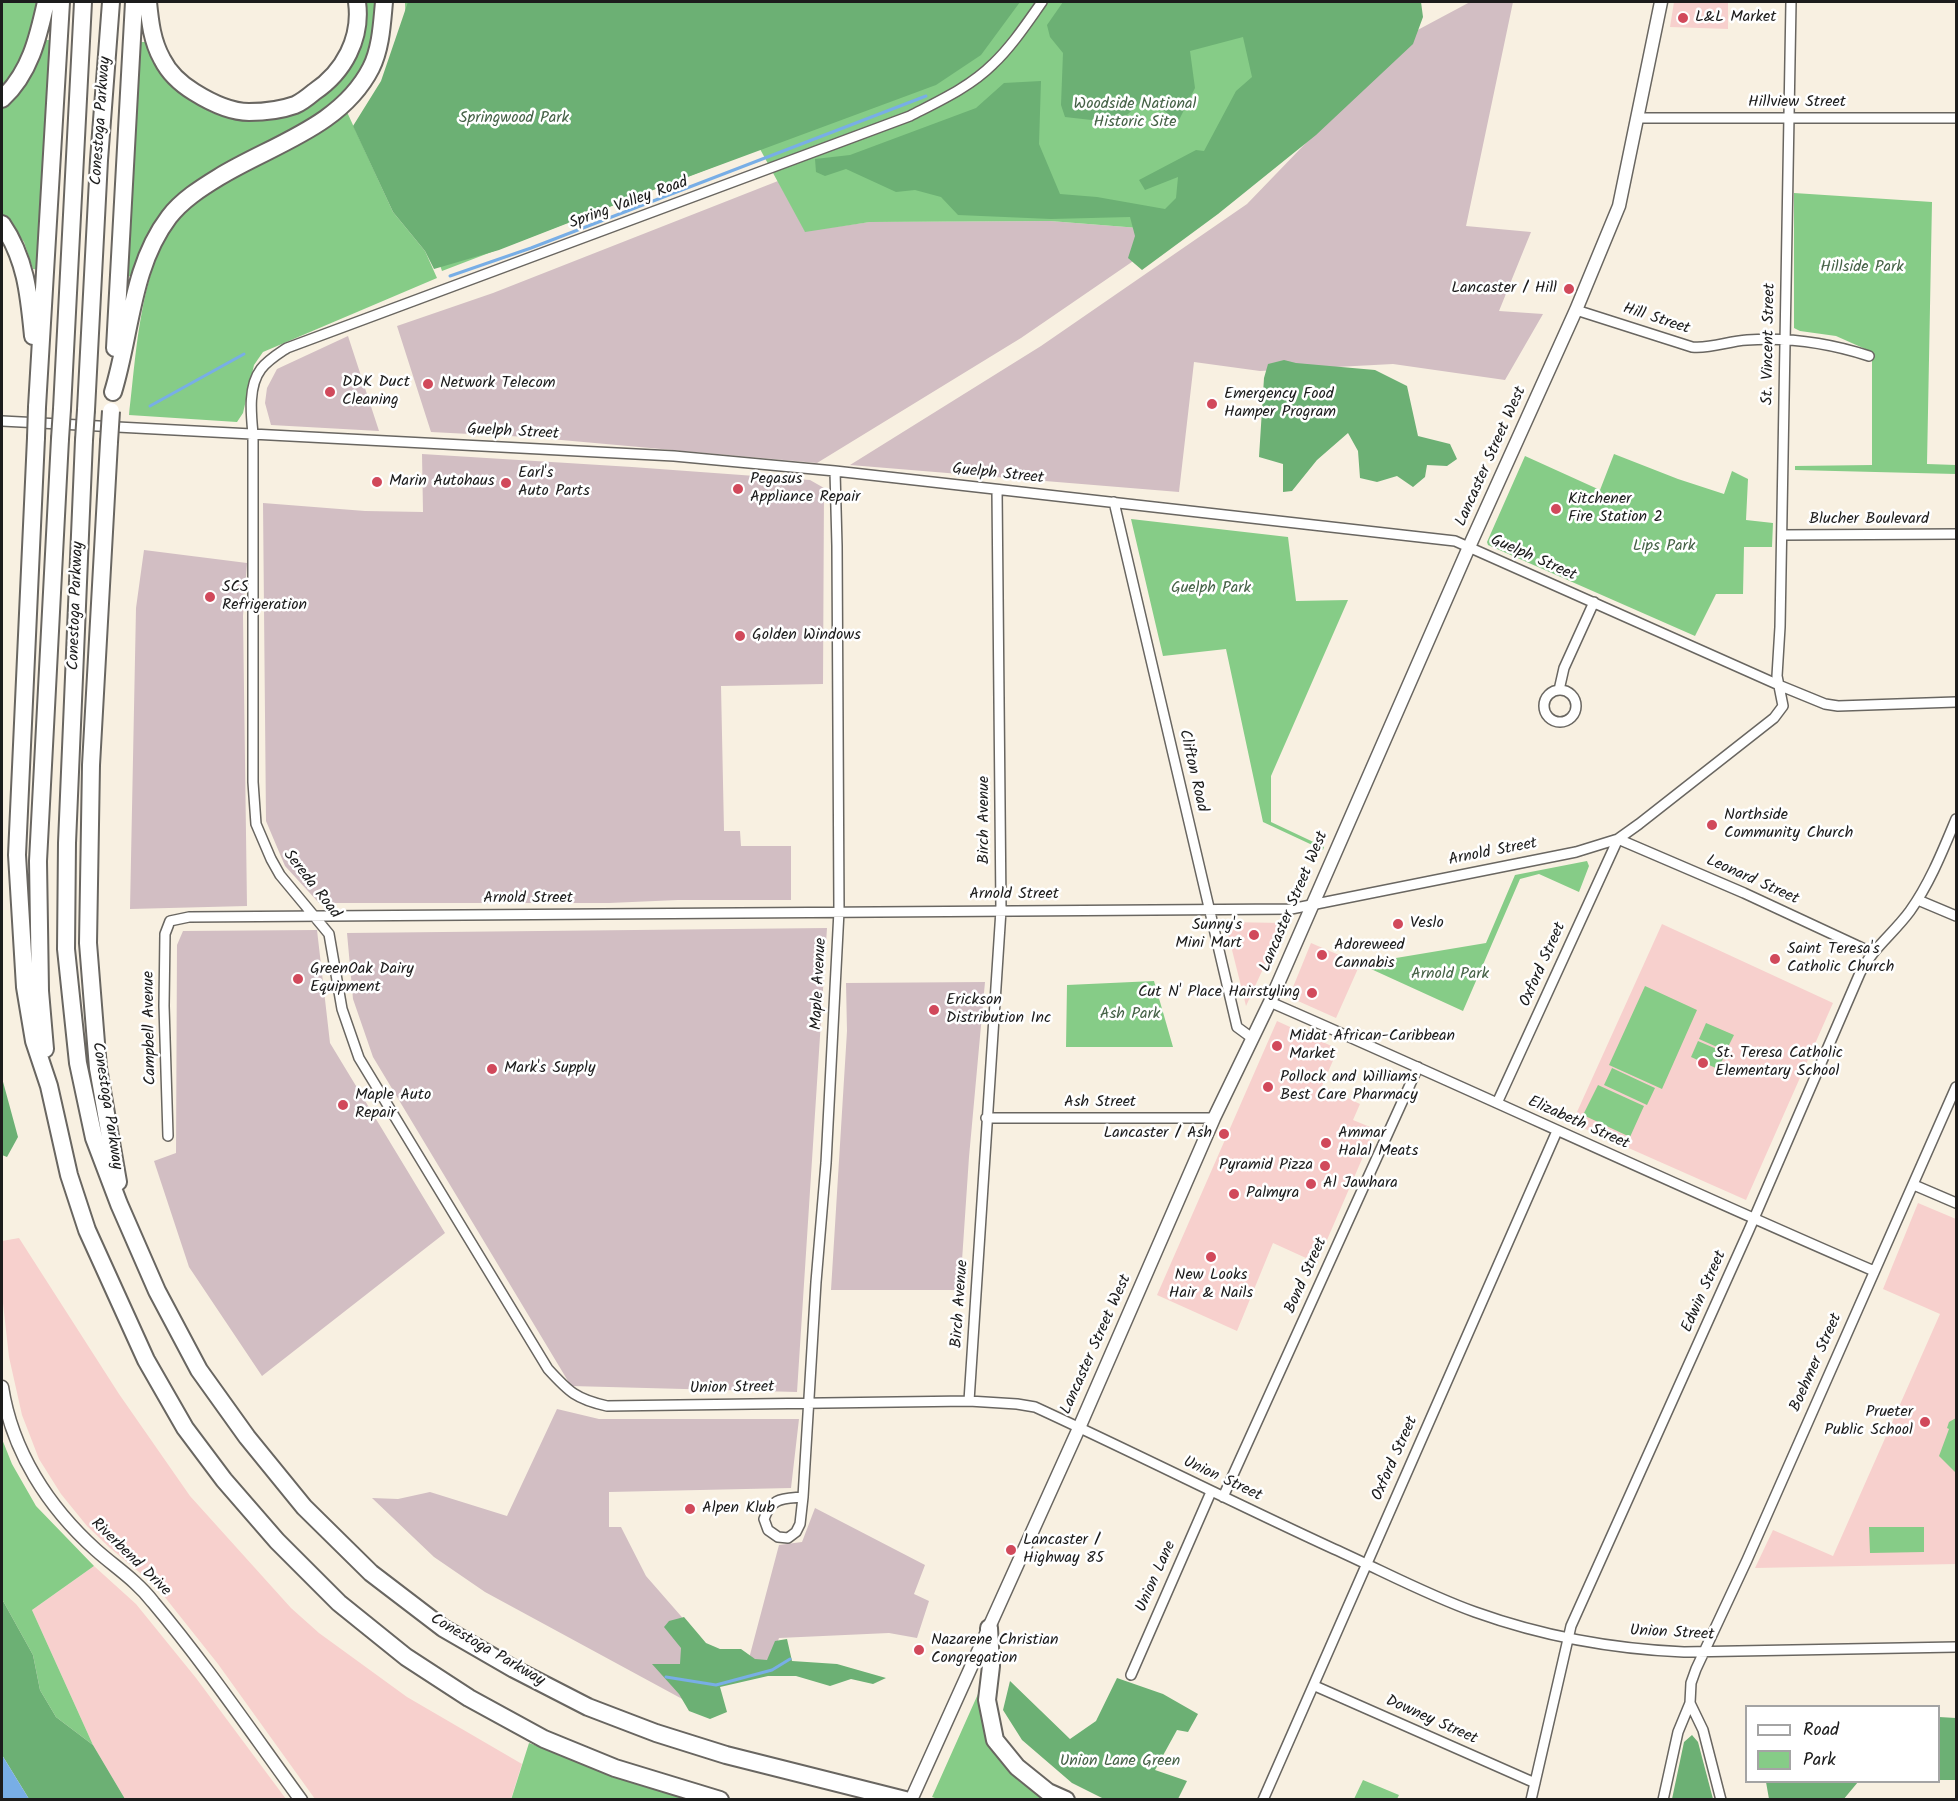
<!DOCTYPE html>
<style>
body{margin:0}
#map{position:relative;width:1958px;height:1801px;overflow:hidden;background:#f8f0e1;font-family:Kalam,sans-serif}
canvas{display:block}
.frame{position:absolute;inset:0;border:3px solid #1c1c1c;pointer-events:none}
.legend{position:absolute;left:1745px;top:1705px;width:195px;height:78px;box-sizing:border-box;background:#fff;border:2px solid #a4a4a4;margin:0;padding:8px 10px;list-style:none;font-size:18px;color:#1c1c1c}
.legend li{display:flex;align-items:center;gap:12px;height:30px}
.legend b{width:30px;border:2px solid #a4a4a4}
</style>
<div id="map">
<canvas width="1958" height="1801"></canvas>
<div class="frame"></div>
<ul class="legend">
<li><b style="height:8px;background:#fff"></b>Road</li>
<li><b style="height:16px;background:#86cc87"></b>Park</li>
</ul>
</div>
<script>
const c = document.querySelector('canvas').getContext('2d');
c.lineJoin = 'round';
function paint(path, color) { c.fillStyle = color; c.fill(path, 'evenodd'); }
function stroke(path, color, width, dash) { c.strokeStyle = color; c.lineWidth = width; c.lineCap = dash ? 'butt' : 'round'; c.setLineDash(dash || []); c.stroke(path); }
function label(font, color, halo, rows, align = 'center') {
  c.font = font + ' Kalam,sans-serif'; c.lineWidth = 5; c.setLineDash([]); c.textBaseline = 'middle'; c.strokeStyle = halo; c.fillStyle = color; for (const [text, x, y, turn = 0] of rows) {
    c.save(); c.translate(x, y); c.rotate((+turn || 0) * Math.PI / 180); c.textAlign = isNaN(turn) ? turn : align; if (halo) c.strokeText(text, 0, 0); c.fillText(text, 0, 0); c.restore();
  }
}
paint(new Path2D(`
 M1674,2H1728V29L1670,27Z
 M1225,922L1284,923L1246,1006Z
 M1662,924L1833,1003L1746,1200L1572,1123Z
 M1311,943L1360,964L1336,1018L1289,997Z
 M1277,1021L1338,1049L1322,1086L1360,1104L1353,1120L1375,1129L1317,1263L1273,1243L1237,1331L1157,1295Z
 M1918,1203L1956,1219V1564L1755,1568L1773,1530L1833,1556L1940,1314L1883,1289Z
 M19,1238L119,1394L190,1496L291,1608L319,1633L407,1697L522,1764L511,1799H315L218,1664L156,1586L110,1548L87,1526L61,1494L39,1459L22,1415L9,1357L2,1294V1241Z
 M94,1566L136,1604L196,1678L286,1799H125L93,1745L32,1610Z`), '#f7d0cd');
paint(new Path2D(`
 M1470,2H1513L1466,226L1531,232L1499,311L1543,314L1505,380L1393,364L1260,371L1194,362L1179,492L850,465L1041,346L1247,204L1412,33Z
 M778,181L805,231L870,222L1050,221L1177,231L1021,338L817,463L528,437L431,432L397,326L493,293Z
 M348,336L379,431L271,425L265,403L267,388L277,369Z
 M422,454L632,467L810,480L824,488L823,684L721,686L724,831H740L741,846H791V900H678L609,903H319L285,866L266,821L263,503L365,511L423,512Z
 M144,550L247,563L243,616L247,906L130,909L136,608Z
 M827,928L797,1392L571,1386L373,1057L353,999L347,933Z
 M317,930L330,1043L445,1233L262,1376L189,1267L154,1161L176,1153L177,945L183,931Z
 M985,982L969,1157L960,1290H831L847,1031L846,983Z
 M557,1409L599,1419H799L791,1488L609,1492V1527H621L646,1576L715,1655L697,1707L485,1592L434,1557L372,1498L398,1499L430,1492L507,1516Z
 M815,1508L925,1565L914,1594L929,1601L917,1638L889,1633L779,1638L769,1667L747,1666L779,1545L802,1542Z`), '#d2bec3');
paint(new Path2D(`
 M2,2H40C35,33 22,66 2,90Z
 M364,2H380L378,23L366,66L339,102L183,196L135,277L128,276L141,42H147L181,93L196,104L213,113L232,118L263,120L278,117L314,103L332,88L345,72Z
 M405,2H1416L1177,231L1050,221L870,222L805,232L760,149L442,271L382,96L406,41Z
 M44,40H53L41,270L33,269L24,242L2,213V106Z
 M347,112L393,212L425,251L437,278L263,352L254,365L243,413L237,422L129,415C137,352 140,238 198,200C246,168 301,147 347,112Z
 M1794,193L1932,202L1927,464L1956,465V474L1795,470V466L1872,465V352L1836,336L1800,331L1794,328Z
 M1614,454L1678,479L1724,494L1732,471L1748,479L1746,520L1773,523L1772,547H1744L1743,594H1716L1695,636L1488,545L1487,542L1525,456L1600,490Z
 M1131,519L1288,537L1296,601L1348,600L1271,776V822L1324,847L1323,850L1263,822L1226,649L1163,656Z
 M1587,861L1589,866L1579,892L1539,874L1520,879L1463,1011L1360,964L1486,943L1515,875Z
 M1154,981L1173,1047H1066L1067,985Z
 M1645,986L1697,1010L1662,1089L1609,1065Z
 M1706,1023L1734,1035L1726,1051L1699,1039Z
 M1698,1041L1726,1053L1718,1069L1691,1057Z
 M1612,1068L1655,1088L1647,1105L1604,1085Z
 M1598,1085L1644,1106L1630,1137L1583,1115Z
 M1956,1418V1473L1939,1456L1949,1429L1947,1428L1949,1422Z
 M2,1439L12,1464L36,1506L94,1566L32,1610L93,1745L56,1717L40,1690L33,1655L2,1599Z
 M1869,1527H1924V1552L1870,1553Z
 M983,1693C987,1709 991,1744 998,1757C1010,1776 1028,1789 1047,1799L941,1800L932,1797L978,1694Z
 M529,1743L688,1799L511,1800Z
 M1363,1780L1399,1795L1397,1799H1354Z`), '#86cc87');
paint(new Path2D(`
 M408,2H1020L981,55L936,85L658,188L499,250L434,269L425,251L393,212L353,126L381,81Z
 M1063,2H1421L1423,17L1413,44L1316,135L1218,214L1142,270L1128,258L1135,236L1130,217L1051,219L958,215L941,197L915,190L896,192L846,169L825,176L816,172L815,159L850,155L976,108L1004,83L1041,81L1039,144L1060,194L1097,197L1165,209L1176,198L1178,177L1145,190L1139,180L1196,150L1204,151L1236,91L1252,77L1243,37L1190,51L1195,88L1178,122L1147,97L1118,123L1065,117L1061,105L1063,53L1050,37L1047,25Z
 M1284,360L1296,363L1375,370L1407,386L1418,436L1450,444L1457,459L1447,466L1427,465L1425,477L1413,487L1397,476L1377,482L1360,478L1358,451L1348,433L1317,460L1292,491L1283,492V464L1259,457L1264,378L1268,364Z
 M2,1078L18,1137L7,1157L2,1155Z
 M2,1599L33,1655L40,1690L56,1717L93,1745L125,1799H29L2,1755Z
 M684,1617L706,1643L720,1649H741L755,1659L767,1660L775,1641L787,1639L792,1661L837,1664L886,1678L873,1684L851,1679L830,1686L796,1676H768L720,1687L727,1712L710,1719L689,1711L679,1694L652,1664H680L681,1648L664,1627L669,1621Z
 M1117,1678L1163,1694L1198,1714L1188,1732L1177,1730L1155,1770L1187,1781L1178,1799H1104L1072,1783L1022,1740L1003,1710L1010,1681L1070,1739L1096,1721Z
 M1939,1717L1956,1718V1780H1939Z
 M1692,1735L1698,1742L1713,1799H1672L1684,1742Z
 M1766,1782H1858L1843,1800L1769,1799Z`), '#6cb074');
paint(new Path2D(`
 M2,1755L29,1799H2Z`), '#78aee6');
stroke(new Path2D(`
 M450,276L531,248L926,96
 M150,406L244,354
 M666,1677L716,1685L772,1670L790,1659`), '#78aee6', 3);
const street = new Path2D(`
 M1042,2C1027,23 1012,46 993,64C970,87 939,101 910,116L287,348C278,354 268,360 261,369C248,386 251,414 253,434V782L256,824L271,859L280,875L329,934L342,1009L359,1058L548,1369C569,1392 576,1399 607,1406L969,1401L1017,1404L1035,1407C1135,1453 1234,1503 1334,1549C1381,1570 1427,1595 1475,1612C1542,1636 1612,1649 1684,1652L1956,1647
 M1638,118H1956
 M1576,310L1692,347C1711,349 1728,341 1747,340C1789,337 1829,343 1869,356
 M2,421L674,456L835,471L1455,541L1781,686L1825,704L1838,706L1956,702
 M1114,502L1237,1027L1252,1038
 M1782,535L1956,534
 M1559,690L1564,668L1594,602
 M1544 706a16 16 0 1 1 32 0a16 16 0 1 1-32 0Z
 M1918,900L1956,916
 M1270,1002C1472,1090 1672,1184 1874,1271
 M1497,1103L1618,839L1744,893L1873,953
 M986,1118H1214
 M168,1136L164,1006L165,934L170,921L189,917L1291,909L1576,852L1618,839L1639,824L1774,718L1783,706L1777,676L1780,627L1791,2
 M1914,1185L1956,1203
 M969,1401L1001,910L997,490
 M803,1497C782,1499 772,1497 764,1519L768,1530L778,1537L788,1538L796,1532L800,1524L803,1497L816,1282L826,1163L839,911L837,546L835,471
 M1223,1497L1418,1067
 M1131,1675L1211,1492
 M1315,1686L1535,1783
 M1690,1703L1703,1730L1721,1800
 M1263,1800L1557,1131
 M1531,1800L1571,1626L1749,1230L1860,973C1872,949 1894,933 1910,911C1930,883 1943,850 1956,819
 M1663,1800L1678,1732L1690,1703L1691,1683L1696,1669L1747,1560L1956,1087`);
const secondary = new Path2D(`
 M2,1387C12,1451 48,1507 96,1550C115,1567 137,1581 153,1602C206,1665 252,1733 301,1800
 M911,1800L1079,1428L1214,1118L1270,1002L1469,547L1576,310L1619,206L1661,2`);
const highway = new Path2D(`
 M148,2C150,22 152,41 162,59C169,73 181,84 194,92C210,102 230,112 249,112C264,112 281,110 295,105C302,102 308,97 314,92C344,72 362,38 357,2
 M2,99C30,73 38,38 46,2
 M2,224C26,259 29,295 33,336
 M115,348L134,2
 M113,392C131,334 131,267 169,217C182,200 201,188 219,177C271,145 341,127 371,68C381,48 382,23 384,2
 M37,407L61,2
 M62,409L83,2
 M86,410L99,160L111,2
 M36,438L17,855L25,987L34,1041L49,1086L69,1175L87,1230L146,1360L185,1428L224,1480L277,1541L339,1603L406,1657L469,1698L544,1739L615,1768L720,1800
 M84,440L67,843L66,949L78,1063L94,1138L119,1204L157,1291L199,1370L247,1437L304,1507L371,1573L443,1628L514,1669L588,1707L656,1733L726,1755L905,1800
 M109,442L91,765L88,943L98,1068L118,1182
 M45,1049L40,991L38,861L60,439
 M989,1628L991,1666L987,1700L995,1740L1017,1767L1048,1792L1066,1800`);
stroke(street, '#696661', 12);
stroke(secondary, '#696661', 15);
stroke(highway, '#696661', 20);
stroke(street, '#fff', 9);
stroke(secondary, '#fff', 12);
stroke(highway, '#fff', 16);
const highwayBridge = new Path2D(`
 M36,438L37,407
 M60,439L62,409
 M84,440L86,410
 M109,442L111,411`);
stroke(highwayBridge, '#696661', 20, []);
stroke(highwayBridge, '#fff', 16);
for (const [x, y, r, color] of [
 [1683,18,6,"#d1495b"],
 [1569,289,6,"#d1495b"],
 [428,384,6,"#d1495b"],
 [330,392,6,"#d1495b"],
 [1212,404,6,"#d1495b"],
 [377,482,6,"#d1495b"],
 [506,483,6,"#d1495b"],
 [738,489,6,"#d1495b"],
 [1556,509,6,"#d1495b"],
 [210,597,6,"#d1495b"],
 [740,636,6,"#d1495b"],
 [1712,825,6,"#d1495b"],
 [1398,924,6,"#d1495b"],
 [1254,935,6,"#d1495b"],
 [1322,955,6,"#d1495b"],
 [1775,959,6,"#d1495b"],
 [298,979,6,"#d1495b"],
 [1312,993,6,"#d1495b"],
 [934,1010,6,"#d1495b"],
 [1277,1046,6,"#d1495b"],
 [1703,1063,6,"#d1495b"],
 [492,1069,6,"#d1495b"],
 [1268,1087,6,"#d1495b"],
 [343,1105,6,"#d1495b"],
 [1224,1134,6,"#d1495b"],
 [1326,1143,6,"#d1495b"],
 [1325,1166,6,"#d1495b"],
 [1311,1184,6,"#d1495b"],
 [1234,1194,6,"#d1495b"],
 [1211,1257,6,"#d1495b"],
 [1925,1422,6,"#d1495b"],
 [690,1509,6,"#d1495b"],
 [1011,1550,6,"#d1495b"],
 [919,1650,6,"#d1495b"]
]) { const dot = new Path2D(); dot.arc(x, y, r, 0, 2 * Math.PI); c.fillStyle = color; c.fill(dot); stroke(dot, '#fff', 2); }
label('16px', '#1c1c1c', '#fff', [
 ["L&L Market",1695,18],
 ["Lancaster / Hill",1557,289,"right"],
 ["DDK Duct",342,383],
 ["Cleaning",342,401],
 ["Network Telecom",440,384],
 ["Emergency Food",1224,395],
 ["Hamper Program",1224,413],
 ["Earl's",518,474],
 ["Auto Parts",518,492],
 ["Pegasus",750,480],
 ["Appliance Repair",750,498],
 ["Marin Autohaus",389,482],
 ["Kitchener",1568,500],
 ["Fire Station 2",1568,518],
 ["SCS",222,588],
 ["Refrigeration",222,606],
 ["Golden Windows",752,636],
 ["Northside",1724,816],
 ["Community Church",1724,834],
 ["Veslo",1410,924],
 ["Sunny's",1242,926,"right"],
 ["Mini Mart",1242,944,"right"],
 ["Adoreweed",1334,946],
 ["Cannabis",1334,964],
 ["Saint Teresa's",1787,950],
 ["Catholic Church",1787,968],
 ["GreenOak Dairy",310,970],
 ["Equipment",310,988],
 ["Cut N' Place Hairstyling",1300,993,"right"],
 ["Erickson",946,1001],
 ["Distribution Inc",946,1019],
 ["Midat African-Caribbean",1289,1037],
 ["Market",1289,1055],
 ["St. Teresa Catholic",1715,1054],
 ["Elementary School",1715,1072],
 ["Mark's Supply",504,1069],
 ["Pollock and Williams",1280,1078],
 ["Best Care Pharmacy",1280,1096],
 ["Maple Auto",355,1096],
 ["Repair",355,1114],
 ["Lancaster / Ash",1212,1134,"right"],
 ["Ammar",1338,1134],
 ["Halal Meats",1338,1152],
 ["Pyramid Pizza",1313,1166,"right"],
 ["Al Jawhara",1323,1184],
 ["Palmyra",1246,1194],
 ["New Looks",1211,1276,"center"],
 ["Hair & Nails",1211,1294,"center"],
 ["Prueter",1913,1413,"right"],
 ["Public School",1913,1431,"right"],
 ["Alpen Klub",702,1509],
 ["Lancaster /",1023,1541],
 ["Highway 85",1023,1559],
 ["Nazarene Christian",931,1641],
 ["Congregation",931,1659]
], 'left');
label('16px', '#1c1c1c', '#fff', [
 ["Hillview Street",1797,103],
 ["Conestoga Parkway",102,121,-86],
 ["Spring Valley Road",629,204,-20],
 ["Hill Street",1656,320,18],
 ["St. Vincent Street",1770,344,-89],
 ["Guelph Street",513,433,3],
 ["Lancaster Street West",1492,457,-66],
 ["Guelph Street",998,475,6],
 ["Blucher Boulevard",1869,520],
 ["Guelph Street",1533,559,24],
 ["Conestoga Parkway",77,606,-88],
 ["Clifton Road",1192,771,77],
 ["Birch Avenue",985,820,-90],
 ["Arnold Street",1493,853,-11],
 ["Leonard Street",1752,881,24],
 ["Sereda Road",311,885,52],
 ["Arnold Street",1014,895],
 ["Arnold Street",528,899],
 ["Lancaster Street West",1295,902,-67],
 ["Oxford Street",1544,965,-66],
 ["Maple Avenue",820,984,-87],
 ["Campbell Avenue",151,1028,-91],
 ["Ash Street",1100,1103],
 ["Conestoga Parkway",106,1106,81],
 ["Elizabeth Street",1578,1124,24],
 ["Bond Street",1307,1276,-66],
 ["Edwin Street",1705,1292,-66],
 ["Birch Avenue",961,1304,-86],
 ["Lancaster Street West",1097,1345,-66],
 ["Boehmer Street",1817,1363,-66],
 ["Union Street",732,1389,-1],
 ["Oxford Street",1396,1459,-66],
 ["Union Street",1222,1480,25],
 ["Riverbend Drive",130,1558,44],
 ["Union Lane",1157,1577,-66],
 ["Union Street",1672,1634,3],
 ["Conestoga Parkway",487,1651,30],
 ["Downey Street",1431,1721,24]
]);
label('16px', '#466247', '#fff', [
 ["Woodside National",1135,105],
 ["Historic Site",1135,123],
 ["Springwood Park",514,119],
 ["Hillside Park",1862,268],
 ["Lips Park",1664,547],
 ["Guelph Park",1211,589],
 ["Arnold Park",1450,975],
 ["Ash Park",1130,1015],
 ["Union Lane Green",1120,1762]
]);
</script>
